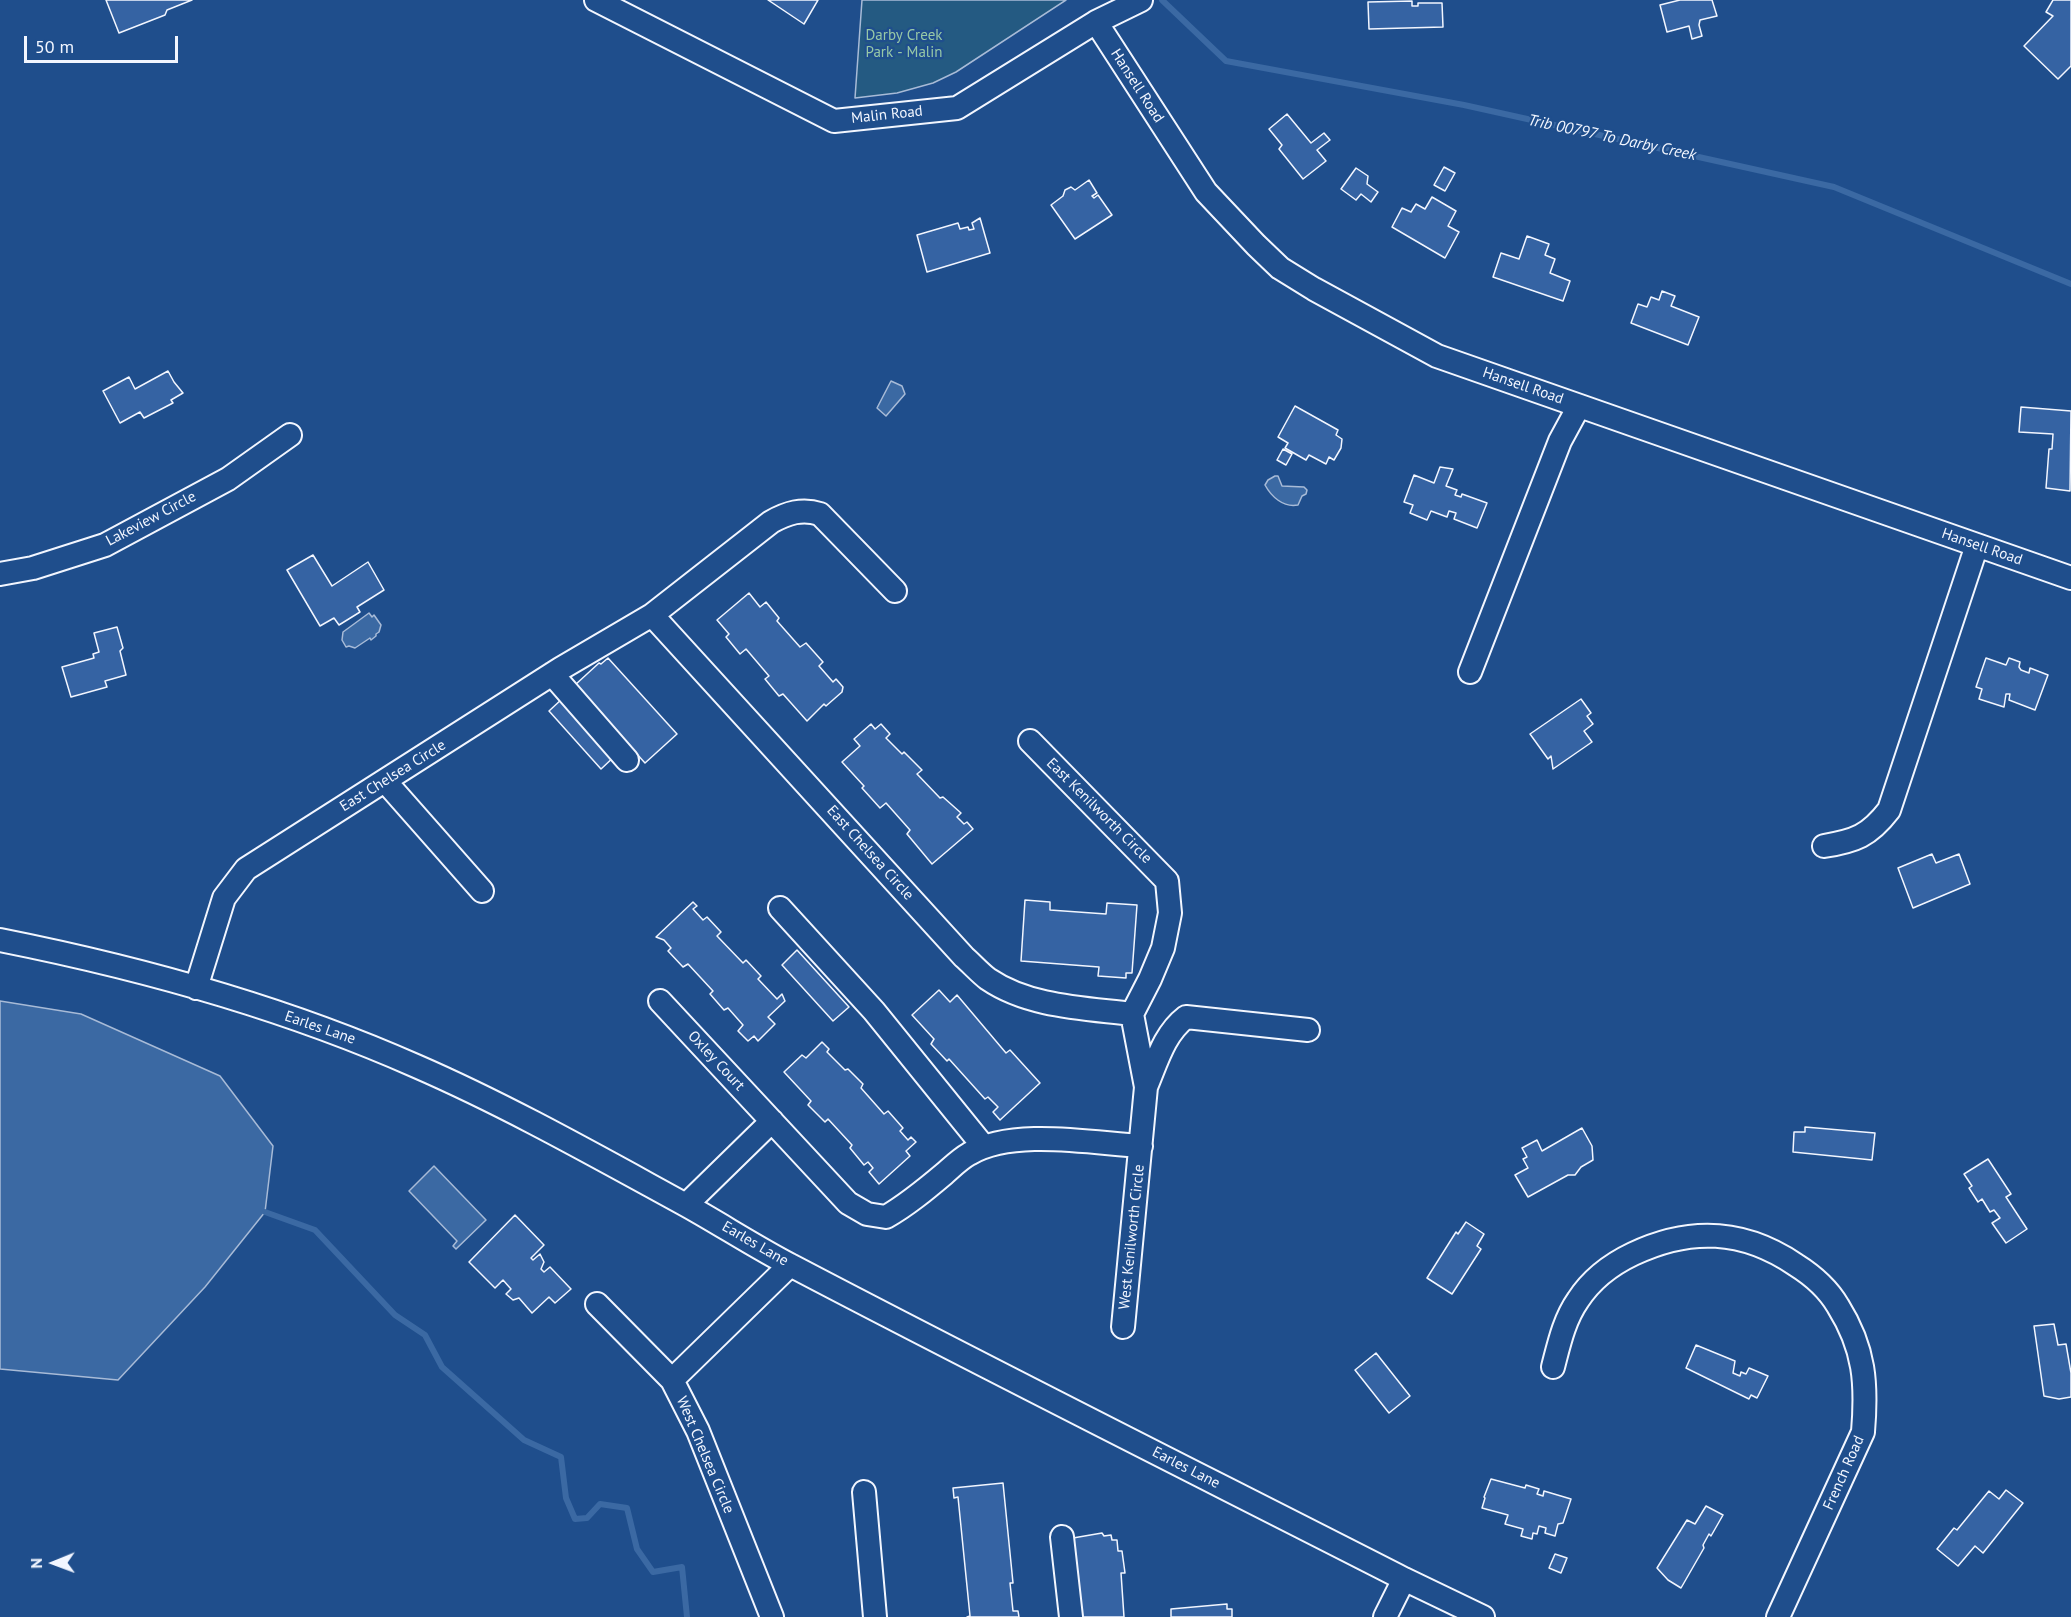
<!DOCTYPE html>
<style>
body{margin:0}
#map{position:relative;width:2071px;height:1617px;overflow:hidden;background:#1f4e8c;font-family:"PT Sans",sans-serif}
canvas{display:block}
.north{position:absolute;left:24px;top:1533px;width:60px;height:60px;-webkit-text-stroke:4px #1f4e8c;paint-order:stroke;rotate:269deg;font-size:16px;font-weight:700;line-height:24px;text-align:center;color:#f2f6ff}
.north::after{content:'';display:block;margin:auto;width:21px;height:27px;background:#f2f6ff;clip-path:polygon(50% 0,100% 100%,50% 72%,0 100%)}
.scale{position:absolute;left:24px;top:36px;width:154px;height:27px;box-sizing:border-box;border:3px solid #f2f6ff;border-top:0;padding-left:8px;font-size:18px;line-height:21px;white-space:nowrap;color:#f2f6ff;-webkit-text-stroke:4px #1f4e8c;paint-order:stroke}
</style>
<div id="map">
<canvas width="2071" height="1617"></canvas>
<div class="north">N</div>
<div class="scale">50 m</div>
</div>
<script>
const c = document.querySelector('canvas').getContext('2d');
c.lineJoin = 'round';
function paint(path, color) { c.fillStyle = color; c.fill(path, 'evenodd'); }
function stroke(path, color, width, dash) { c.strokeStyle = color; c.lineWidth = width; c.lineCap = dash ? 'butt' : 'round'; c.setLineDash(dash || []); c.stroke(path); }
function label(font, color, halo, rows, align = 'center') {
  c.font = font + ' "PT Sans",sans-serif'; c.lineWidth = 4.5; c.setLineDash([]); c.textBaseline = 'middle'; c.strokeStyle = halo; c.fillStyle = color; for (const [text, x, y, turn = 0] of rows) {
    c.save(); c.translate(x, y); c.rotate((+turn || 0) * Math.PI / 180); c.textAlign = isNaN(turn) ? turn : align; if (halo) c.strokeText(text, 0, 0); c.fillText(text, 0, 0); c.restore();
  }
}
const green = new Path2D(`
 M862,0H1066L956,72L933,83L897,93L855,98Z`);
paint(green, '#245a82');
stroke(green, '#a8bbd7', 1.5);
const water = new Path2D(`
 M891,381L902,386L905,394L886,416L877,408Z
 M1275,476H1278L1282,486L1304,487L1307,490L1306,494L1302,496L1298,505C1283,508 1271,496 1265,485L1268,480Z
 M369,613L372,617L374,615L381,625L379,632L376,634V636L371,640L370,638L355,648L349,646L346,647L342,640L343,632Z
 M0,1001L81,1014L220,1076L273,1146L265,1212L205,1287L118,1380L0,1369Z
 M434,1166L486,1220L456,1249L453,1246L457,1241L409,1191Z`);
paint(water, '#3b69a3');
stroke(water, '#a8bbd7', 1.5);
stroke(new Path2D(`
 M1162,0L1226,61L1464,105L1834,187L2071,284
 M265,1212L315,1230L395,1315L425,1335L442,1367L524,1440L561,1457L566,1498L575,1519L587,1518L600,1504L627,1508L637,1549L653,1572L682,1567L687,1617`), '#3b69a3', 6);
const building = new Path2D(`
 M106,0H192L167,10L165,15L119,33Z
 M768,0H818L804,24Z
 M1680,0H1712L1717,16L1700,20L1699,25L1702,36L1692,39L1689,26L1667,32L1660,5Z
 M2053,0H2071V66L2058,79L2024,46L2053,16L2046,12Z
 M1412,1V6H1418V3H1442L1443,27L1369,29L1368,2Z
 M1287,114L1311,143L1324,133L1330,140L1317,150L1326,161L1303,179L1279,149L1282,145L1269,129Z
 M1444,167L1455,173L1445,191L1434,185Z
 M1356,168L1368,176L1367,184L1378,192L1371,202L1361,194L1356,200L1341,189Z
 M1089,180L1097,193L1092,196L1094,198L1098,195L1112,215L1075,239L1051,205L1063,196L1065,190L1071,187L1075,190Z
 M1432,197L1456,211L1448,226L1459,232L1445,258L1392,227L1402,208L1411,212L1416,204L1425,209Z
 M980,218L990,253L927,272L917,235L958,223L960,229L968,227L969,230L974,229L972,223Z
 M1527,236L1549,244L1545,255L1555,259L1550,273L1570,281L1563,301L1493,277L1501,253L1519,259Z
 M1662,291L1675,296L1671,306L1699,317L1688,345L1631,323L1638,304L1647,307L1651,297L1659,300Z
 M168,371L174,382L183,393L171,400L173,403L144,418L140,412L120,423L103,391L129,377L135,389Z
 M1295,406L1338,430L1336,435L1342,439L1341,448L1334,460L1329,457L1326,464L1309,455L1306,460L1285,448L1288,443L1278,437Z
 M2021,407L2071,411L2070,491L2046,488L2049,449H2052L2053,434L2019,432Z
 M1283,449L1292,454L1286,465L1277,460Z
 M1440,467L1453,469L1446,486L1457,490L1455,495L1461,497L1462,494L1487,503L1477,528L1454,519L1456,513L1449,511L1447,517L1431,511L1427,520L1410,513L1413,505L1404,502L1414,475L1434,483Z
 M313,555L332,586L368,562L384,590L357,607L360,612L339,625L334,618L320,626L287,570Z
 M749,593L760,607L766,602L779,618L777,621L800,647L806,643L823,662L819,666L833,682L836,679L843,687L842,692L826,706L824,704L807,721L783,694L779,696L765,679L769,676L746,649L740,654L726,637L729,634L717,620Z
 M117,627L123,648L120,651L126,675L105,681L107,687L71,697L62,667L94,658L93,654L99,652L94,633Z
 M608,658L677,734L645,763L575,685L599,663L601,664Z
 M1986,658L2006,665L2009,658L2020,662L2019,667L2021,670L2029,673L2030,668L2048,675L2035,710L2009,700L2010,694H2006L2004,707L1979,699L1982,689L1976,687Z
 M563,698L616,755L601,769L549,711Z
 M1581,699L1591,713L1587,716L1593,724L1584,731L1592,742L1553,769L1551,756L1548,759L1530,734Z
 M871,724L875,729L881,724L890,734L886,738L902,754L904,752L922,770L917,774L940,798L943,797L961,813L957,817L964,824L967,822L973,829L932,864L907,834L910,830L886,803L880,808L862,788L864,786L842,762L860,746L854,739Z
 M1932,854L1936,863L1959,854L1970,884L1913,908L1898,868Z
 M1025,900L1050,902V910L1106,914L1107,903L1137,905L1132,973H1126V978L1098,976L1099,967L1021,961Z
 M693,902L697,906L693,909L703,920L707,917L721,932L717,936L743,963L746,960L761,976L758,979L777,999L782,994L785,1001L768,1017L775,1024L758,1041L754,1036L748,1041L738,1031L743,1025L728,1008L724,1010L710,994L713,991L688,964L683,967L668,951L671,948L664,940L656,937Z
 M797,950L849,1007L833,1021L782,965Z
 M939,990L950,1002L957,995L1006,1053L1010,1050L1040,1083L1000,1120L993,1112L998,1107L988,1097L985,1099L949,1059L947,1061L931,1044L934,1039L912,1015Z
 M822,1042L829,1049L827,1052L845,1070L848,1069L863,1084L861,1088L884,1114L888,1111L903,1128L900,1131L908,1140L911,1137L916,1142L906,1151L910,1156L879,1184L869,1172L873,1168L868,1162L864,1165L850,1148L852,1145L828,1119L825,1122L808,1105L811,1101L784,1072L802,1055L806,1058Z
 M1805,1127L1875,1133L1872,1160L1793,1152L1794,1132H1805Z
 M1582,1128L1592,1146L1593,1160L1581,1167L1575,1175H1568L1528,1197L1515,1175L1528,1168L1523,1159L1527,1157L1522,1148L1537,1140L1542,1151Z
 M1988,1159L2011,1194L2006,1197L2027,1229L2006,1243L1992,1223L2000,1218L1994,1210L1990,1212L1982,1199L1978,1202L1969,1188L1972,1186L1964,1174Z
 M515,1215L544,1245L531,1258L533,1260L540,1254L544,1262L541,1269L544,1272L550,1267L571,1289L555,1303L549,1297L532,1313L519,1298L513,1300L506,1294L511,1289L503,1280L495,1288L469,1262Z
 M1466,1222L1484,1234L1477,1246L1481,1249L1452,1294L1427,1278L1456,1232L1458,1234Z
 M2054,1324L2058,1345L2066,1344L2071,1373V1397L2059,1399L2044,1396L2034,1326Z
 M1696,1345L1735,1361L1733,1373L1740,1376L1741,1372L1746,1374L1749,1368L1768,1376L1757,1398L1751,1395L1749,1399L1686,1368Z
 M1376,1353L1410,1396L1389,1413L1355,1370Z
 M1491,1479L1525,1488L1526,1485L1539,1489L1537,1494L1543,1496L1544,1491L1571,1499L1563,1523L1558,1524L1555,1536L1545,1533L1546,1528L1539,1526L1537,1534L1533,1533L1532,1539L1521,1536L1523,1529L1505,1524L1508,1515L1482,1508L1485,1498L1484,1497Z
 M1003,1483L1013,1583H1010L1013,1611H1018L1019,1617H967L970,1616L958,1497L954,1498L953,1488Z
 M2006,1490L2023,1503L1983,1553L1975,1546L1958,1566L1937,1549L1954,1528L1957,1530L1989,1491L1999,1499Z
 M1706,1506L1723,1515L1711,1536L1709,1534L1703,1545L1704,1548L1681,1588L1668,1580L1657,1568L1687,1520L1695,1524Z
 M1102,1533L1104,1536L1111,1535L1112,1540H1117L1118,1551H1122L1125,1573H1121L1124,1617H1082L1073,1538Z
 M1555,1554L1567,1558L1561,1573L1549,1568Z
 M1227,1604V1609H1232V1617H1171V1609Z`);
paint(building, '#3563a3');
stroke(building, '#f2f6ff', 1.5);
const minor = new Path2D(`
 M596,0L834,121L957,108L1096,22L1141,0
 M1096,22L1206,192L1256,245L1280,268L1314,289L1437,356L2071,578
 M0,574L33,568L105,545L228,479L290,435
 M652,615L964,957C972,964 980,973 988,979C1029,1007 1084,1008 1132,1014
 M1470,672L1560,441L1579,406
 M552,674L627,760
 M1030,741L1167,881L1170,913L1163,948L1150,979L1132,1014L1146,1087L1123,1327
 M385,781L482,891
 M1824,846C1855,841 1869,836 1889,810L1977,545
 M780,908L874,1011L984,1147
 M0,940C141,968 285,1008 416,1066C508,1106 598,1157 686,1205C722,1225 757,1248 794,1267C996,1373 1200,1475 1404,1579L1483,1617
 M196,988L224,898L246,869L560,669L652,615L771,522C787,513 802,508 820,514L895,591
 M660,1001L848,1203L867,1214L886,1217C907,1205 925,1190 944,1174C952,1167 960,1159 969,1154C1013,1128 1091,1143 1141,1146
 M1146,1087C1157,1061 1164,1034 1186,1017L1308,1030
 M686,1205L772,1121
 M597,1304L672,1380
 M1553,1367C1559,1344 1564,1320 1578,1300C1591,1280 1612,1264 1633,1254C1690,1227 1743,1229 1796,1265C1812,1275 1828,1289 1838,1306C1865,1349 1867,1384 1863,1432L1778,1617
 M864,1492L875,1617
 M1062,1537L1071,1617
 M772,1617L698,1431L672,1380L790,1265
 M1385,1617L1404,1579`);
stroke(minor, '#f2f6ff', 26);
stroke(minor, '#1f4e8c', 22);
label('15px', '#97c8a6', '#1f4e8c', [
 ["Darby Creek",904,36],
 ["Park - Malin",904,53]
]);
label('15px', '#f2f6ff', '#1f4e8c', [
 ["Hansell Road",1137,86,57],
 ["Malin Road",887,115,-6],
 ["Hansell Road",1523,386,19],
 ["Lakeview Circle",151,519,-28],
 ["Hansell Road",1982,547,19],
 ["East Chelsea Circle",393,776,-32],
 ["East Kenilworth Circle",1099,811,45],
 ["East Chelsea Circle",870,853,48],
 ["Earles Lane",320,1028,19],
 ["Oxley Court",716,1061,47],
 ["West Kenilworth Circle",1132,1237,-84],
 ["Earles Lane",755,1244,30],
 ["West Chelsea Circle",705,1455,67],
 ["Earles Lane",1186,1468,27],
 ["French Road",1844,1473,-66]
]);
label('italic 16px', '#f2f6ff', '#1f4e8c', [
 ["Trib 00797 To Darby Creek",1612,138,12]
]);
</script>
